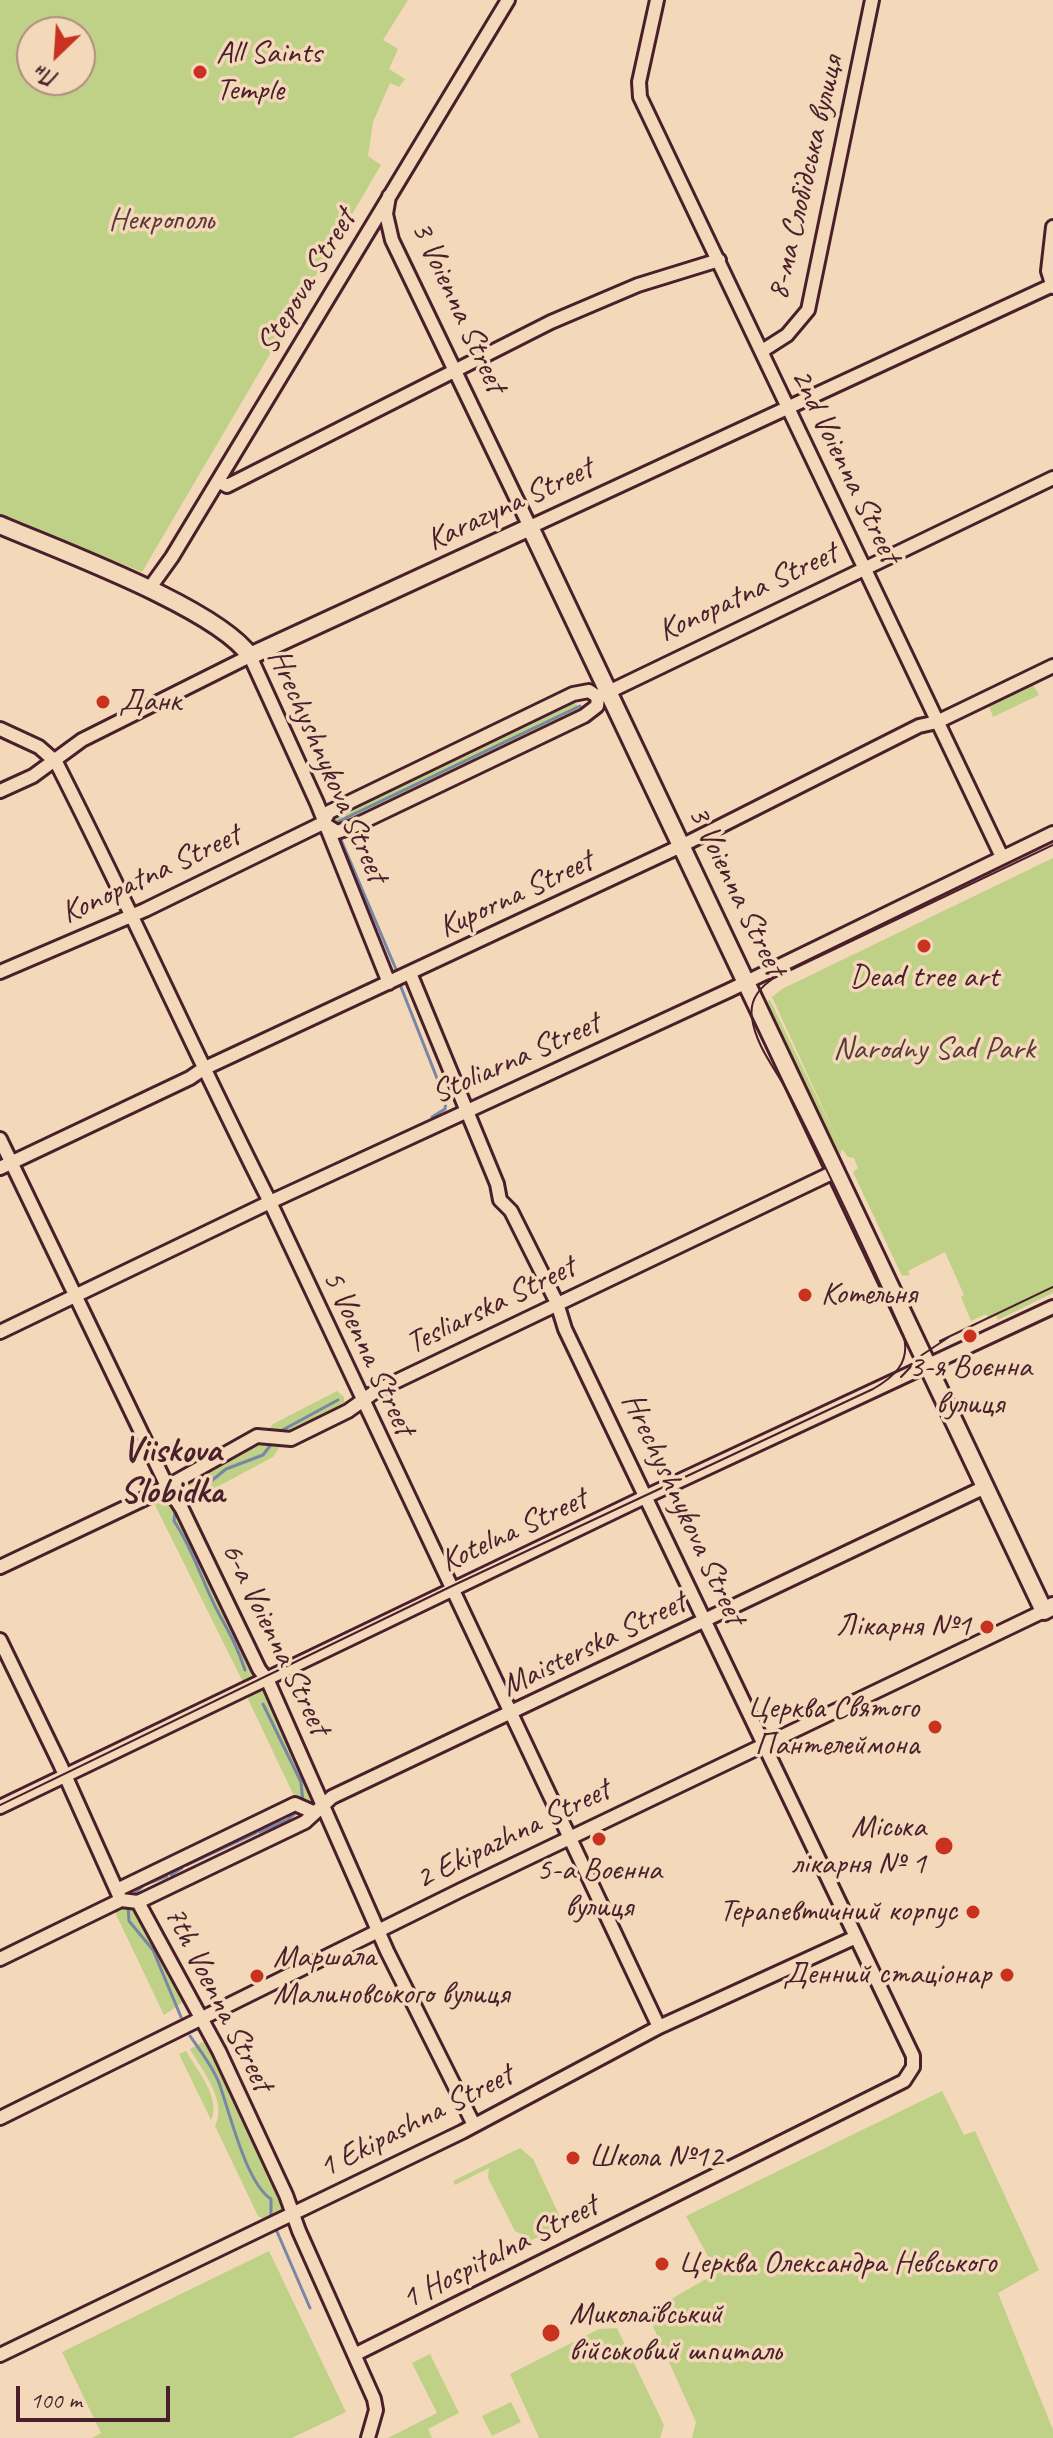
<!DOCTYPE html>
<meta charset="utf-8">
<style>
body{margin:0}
#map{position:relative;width:1053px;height:2438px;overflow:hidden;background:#f3d8ba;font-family:Caveat,sans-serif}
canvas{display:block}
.north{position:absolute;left:16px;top:16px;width:80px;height:80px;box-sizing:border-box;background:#f3d8ba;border:2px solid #af8e81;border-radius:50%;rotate:205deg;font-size:22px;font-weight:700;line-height:32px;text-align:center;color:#4a1f2b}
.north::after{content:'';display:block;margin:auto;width:28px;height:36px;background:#c8321e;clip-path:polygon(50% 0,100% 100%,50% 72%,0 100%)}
.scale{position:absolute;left:16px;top:2386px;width:154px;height:36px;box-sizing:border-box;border:4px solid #4a1f2b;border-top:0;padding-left:10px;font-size:24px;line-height:28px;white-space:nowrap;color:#4a1f2b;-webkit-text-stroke:6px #f3d8ba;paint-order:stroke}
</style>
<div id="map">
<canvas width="1053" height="2438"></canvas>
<div class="north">Пн</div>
<div class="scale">100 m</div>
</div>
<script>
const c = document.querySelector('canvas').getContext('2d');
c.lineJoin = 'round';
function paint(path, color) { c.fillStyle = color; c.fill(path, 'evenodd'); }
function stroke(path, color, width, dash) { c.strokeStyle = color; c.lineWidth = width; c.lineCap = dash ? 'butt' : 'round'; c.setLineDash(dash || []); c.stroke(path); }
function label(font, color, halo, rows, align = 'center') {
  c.font = font + ' Caveat,sans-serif'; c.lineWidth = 7; c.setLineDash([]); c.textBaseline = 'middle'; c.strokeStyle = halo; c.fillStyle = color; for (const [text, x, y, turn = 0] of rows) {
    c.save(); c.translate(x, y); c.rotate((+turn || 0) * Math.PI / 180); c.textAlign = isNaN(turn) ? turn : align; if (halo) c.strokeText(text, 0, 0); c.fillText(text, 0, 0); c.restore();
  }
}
paint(new Path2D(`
 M0,0H408L383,40L398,49L389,69L405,79L399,87L390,83L373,122L368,156L381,165L142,572L0,514ZM32,32H80V80H32Z
 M1031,681L1039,695L993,717L988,703Z
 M574,699L582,714L333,830L326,825L330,816Z
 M1053,858V1293L998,1320L996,1316L989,1319L986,1314L971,1321L961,1297L964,1295L945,1252L908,1271L910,1275L902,1276L853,1172L858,1168L854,1158L848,1157L842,1149L840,1155L766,1001L770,1000L840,1145L772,997L782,989Z
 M337,1391L344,1397L345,1411L291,1437L267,1432L273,1424Z
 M254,1442H283L273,1457L191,1501L187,1512L175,1490L178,1483Z
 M163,1492L169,1494L258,1674L257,1678L244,1684L153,1501Z
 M262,1687L269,1690L315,1803L306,1806L295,1798L248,1699L249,1693Z
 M122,1902L139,1909L186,2000L164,2015L114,1910Z
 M208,2039L245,2110L243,2121L250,2139L257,2140L287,2209L268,2221L258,2216L215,2126C228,2101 202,2071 190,2049Z
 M186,2051C196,2069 222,2099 211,2120L179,2054Z
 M942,2091L964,2135L975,2131L1039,2270L998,2293L1053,2430V2438H692L696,2422L647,2313L711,2276L710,2260L686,2216Z
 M520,2148L533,2159L560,2217L556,2228L532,2240L515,2231L488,2178L489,2168L455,2185L453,2181Z
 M269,2251L346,2412L292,2438H92L101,2433L62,2352Z
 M617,2328L664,2425L660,2438H539L510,2374L599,2329Z
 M430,2354L459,2413L428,2429L432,2438H388L437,2413L412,2363Z
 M511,2402L521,2422L492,2436L482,2416Z`), '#bfd186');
stroke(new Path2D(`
 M336,827L335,823L580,706
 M339,835L398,974
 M401,987L446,1101L445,1109L432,1117
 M277,1433L338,1400
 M183,1504L226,1469L263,1455L273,1442
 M175,1511L174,1521C193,1549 202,1582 218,1612C229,1632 238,1648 245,1670
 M263,1704L301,1782L303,1803
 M259,1832L287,1820L298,1811
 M187,1865L256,1833
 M171,1875L182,1868
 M130,1898L144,1885L167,1876
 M128,1906L129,1921L153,1950L181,2017
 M190,2036C200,2050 213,2067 219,2083C230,2113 246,2183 271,2199V2217
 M275,2227L310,2308`), '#7986a4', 3);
const minor = new Path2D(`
 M657,0L639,82L640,97L1002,857
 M389,196L386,214L392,240L530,527L1053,285
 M1053,227L1048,271L1053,287
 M762,351L787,335L808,310L872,0
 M218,481L227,486L551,322L638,285L719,260
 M149,589L172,557L508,0
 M0,729L39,747L56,762C130,907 196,1056 270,1202L659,2027
 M0,791L33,776L82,740L250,656L317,803L389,983
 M323,823L337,832L352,827L584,716L597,706L598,697
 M0,972L145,910L323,823L329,812L573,694L589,691L598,697L1053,478
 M0,1139L167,1486L182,1509L259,1669L268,1681L387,1951L473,2123
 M0,1168L190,1078L203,1069L683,845L919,726L937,722L1053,666
 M0,1332L270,1202L730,990L1053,833
 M0,1567L150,1496L257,1436L291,1439L348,1411L376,1391L836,1171
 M0,1640L60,1764L121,1900L138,1902L219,2051L286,2195L299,2231L374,2399L376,2410L368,2438
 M0,1807L647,1496L1053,1307
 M117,1890L295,1804L313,1812
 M138,1902L305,1822L332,1797L985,1487
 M0,1959L121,1900
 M0,2118L461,1890L1044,1611
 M356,2354L904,2081L913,2067V2056L565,1329L557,1303L511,1211L500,1200L497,1184L410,973
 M0,2355L462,2132L659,2027L856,1937`);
const major = new Path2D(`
 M0,525C58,550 217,608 250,656L530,527L1044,1611L1053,1606`);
stroke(minor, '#4a1f2b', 18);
stroke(major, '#4a1f2b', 22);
stroke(minor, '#f3d8ba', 12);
stroke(major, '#f3d8ba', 16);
stroke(new Path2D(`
 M940,1341L1053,1287
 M901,1377L922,1355L949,1337
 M0,1805L452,1586L873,1389C894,1377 910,1363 904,1337C869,1258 831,1177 792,1100C779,1073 756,1048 752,1018C749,1000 760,987 774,978L1053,845`), '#4a1f2b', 2);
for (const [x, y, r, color] of [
 [200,72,8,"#c8321e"],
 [103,702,8,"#c8321e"],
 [924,946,8,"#c8321e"],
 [805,1295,8,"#c8321e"],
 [970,1336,8,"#c8321e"],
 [987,1627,8,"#c8321e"],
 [935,1727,8,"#c8321e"],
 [599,1839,8,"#c8321e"],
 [944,1846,10,"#c8321e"],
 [973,1912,8,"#c8321e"],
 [1007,1975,8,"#c8321e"],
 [257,1976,8,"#c8321e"],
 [573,2158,8,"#c8321e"],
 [662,2264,8,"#c8321e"],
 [551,2333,10,"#c8321e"]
]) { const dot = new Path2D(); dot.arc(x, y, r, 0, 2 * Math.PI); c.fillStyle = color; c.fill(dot); stroke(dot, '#f3d8ba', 3); }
label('32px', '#4a1f2b', '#f3d8ba', [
 ["All Saints",216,54],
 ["Temple",216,91],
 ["Данк",119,702],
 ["Dead tree art",924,978,"center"],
 ["Котельня",821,1295],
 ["3-я Воєнна",970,1368,"center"],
 ["вулиця",970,1405,"center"],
 ["Лікарня №1",971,1627,"right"],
 ["Церква Святого",919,1709,"right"],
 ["Пантелеймона",919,1746,"right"],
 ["Міська",926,1828,"right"],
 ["лікарня № 1",926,1865,"right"],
 ["5-а Воєнна",599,1871,"center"],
 ["вулиця",599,1908,"center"],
 ["Терапевтичний корпус",957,1912,"right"],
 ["Маршала",273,1958],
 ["Малиновського вулиця",273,1995],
 ["Денний стаціонар",991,1975,"right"],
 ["Школа №12",589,2158],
 ["Церква Олександра Невського",678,2264],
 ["Миколаївський",569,2315],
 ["військовий шпиталь",569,2352]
], 'left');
label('32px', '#4a1f2b', '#f3d8ba', [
 ["8-ма Слобідська вулиця",806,178,-77],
 ["Stepova Street",307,282,-59],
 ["3 Voienna Street",458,307,65],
 ["2nd Voienna Street",845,466,64],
 ["Karazyna Street",510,505,-25],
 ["Konopatna Street",748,593,-25],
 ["Hrechyshnykova Street",327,766,66],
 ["Konopatna Street",151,875,-25],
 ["3 Voienna Street",736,891,64],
 ["Kuporna Street",516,895,-25],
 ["Stoliarna Street",516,1059,-24],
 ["Tesliarska Street",491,1306,-26],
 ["5 Voenna Street",368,1353,65],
 ["Hrechyshnykova Street",683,1509,65],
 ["Kotelna Street",514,1531,-25],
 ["6-a Voienna Street",275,1639,64],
 ["Maisterska Street",594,1645,-26],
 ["2 Ekipazhna Street",513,1835,-26],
 ["7th Voenna Street",218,1999,63],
 ["1 Ekipashna Street",416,2122,-27],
 ["1 Hospitalna Street",500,2253,-27]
]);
label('32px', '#5c3a39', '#f3d8ba', [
 ["Некрополь",161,221],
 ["Narodny Sad Park",934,1050]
]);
label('bold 36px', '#4a1f2b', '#f3d8ba', [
 ["Viiskova",172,1452],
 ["Slobidka",172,1493]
]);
</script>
